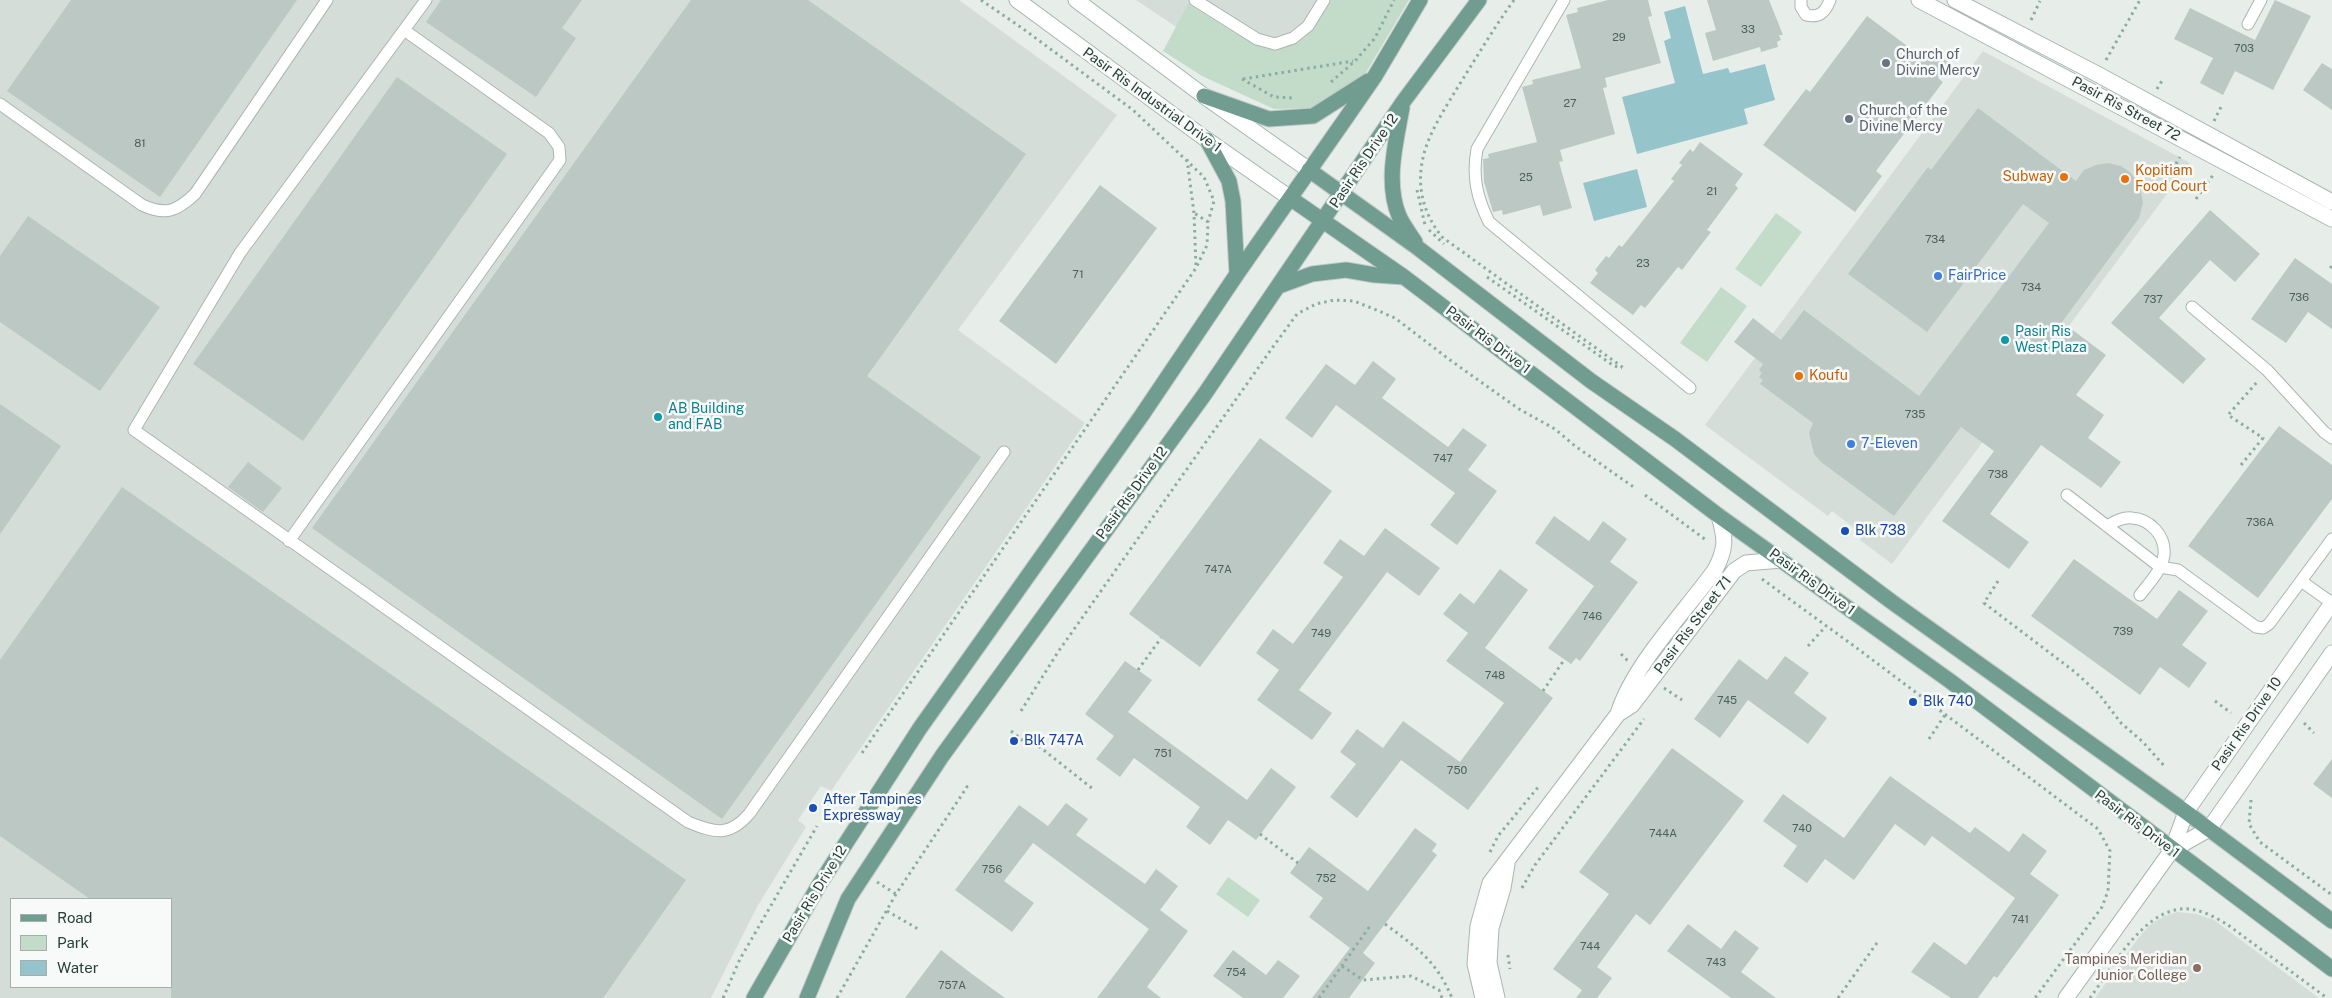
<!DOCTYPE html>
<style>
body{margin:0}
#map{position:relative;width:2332px;height:998px;overflow:hidden;background:#e7eeea;font-family:"Public Sans",sans-serif}
canvas{display:block}
.legend{position:absolute;left:10px;top:898px;width:162px;height:90px;box-sizing:border-box;background:#f7faf8;border:1px solid #a4afab;margin:0;padding:6px 9px;list-style:none;font-size:15px;color:#273e37}
.legend li{display:flex;align-items:center;gap:10px;height:25px}
.legend b{width:25px;border:1px solid #a4afab}
</style>
<div id="map">
<canvas width="2332" height="998"></canvas>
<ul class="legend">
<li><b style="height:6px;background:#719d91"></b>Road</li>
<li><b style="height:14px;background:#c2dcc9"></b>Park</li>
<li><b style="height:14px;background:#96c4cb"></b>Water</li>
</ul>
</div>
<script>
const c = document.querySelector('canvas').getContext('2d');
c.lineJoin = 'round';
function paint(path, color) { c.fillStyle = color; c.fill(path, 'evenodd'); }
function stroke(path, color, width, dash) { c.strokeStyle = color; c.lineWidth = width; c.lineCap = dash ? 'butt' : 'round'; c.setLineDash(dash || []); c.stroke(path); }
function label(font, color, halo, rows, align = 'center') {
  c.font = font + ' "Public Sans",sans-serif'; c.lineWidth = 5; c.setLineDash([]); c.textBaseline = 'middle'; c.strokeStyle = halo; c.fillStyle = color; for (const [text, x, y, turn = 0] of rows) {
    c.save(); c.translate(x, y); c.rotate((+turn || 0) * Math.PI / 180); c.textAlign = isNaN(turn) ? turn : align; if (halo) c.strokeText(text, 0, 0); c.fillText(text, 0, 0); c.restore();
  }
}
paint(new Path2D(`
 M0,0H959L1117,115L958,330L1085,423L831,791L821,786L798,820L806,827L757,907L711,998H0ZM11,899H171V987H11Z
 M1136,0H1361L1324,58L1242,71Z
 M1983,51L2190,163L1892,564L1860,540L1863,535L1832,511L1828,516L1705,425Z
 M2177,912L2196,914L2214,920L2319,998H2095L2139,937L2151,924L2165,916Z`), '#d5ddd9');
paint(new Path2D(`
 M1331,0H1409L1364,76L1316,108L1274,109L1202,76L1163,51L1188,4C1218,21 1270,64 1304,38C1313,31 1324,10 1331,0Z
 M1776,213L1802,232L1761,287L1735,269Z
 M1721,287L1747,306L1707,362L1680,343Z
 M1228,877L1260,900L1248,917L1216,894Z`), '#c2dcc9');
paint(new Path2D(`
 M1685,6L1703,74L1728,68L1730,73L1765,64L1775,100L1744,109L1748,124L1637,154L1622,97L1675,83L1664,41L1671,38L1664,12Z
 M1637,169L1647,207L1594,221L1583,183Z`), '#96c4cb');
paint(new Path2D(`
 M71,0H297L160,197L7,91Z
 M441,0H582L562,28L576,38L536,97L426,22Z
 M691,0H808L1026,154L867,376L981,457L722,819L312,528Z
 M1608,0H1648L1652,16L1648,17L1661,63L1605,78L1607,87L1603,88L1615,134L1560,150L1563,161L1559,162L1572,208L1543,216L1540,205L1503,215L1502,210L1493,212L1484,182L1483,159L1489,158L1488,154L1537,142L1522,87L1533,84L1532,80L1581,68L1566,15L1578,12L1577,8Z
 M1707,0H1769L1783,35H1779L1781,40L1777,42L1778,47L1761,52L1760,47L1713,61L1705,33L1716,30Z
 M2275,0L2311,16L2273,90L2235,71L2223,95L2200,83L2213,58L2174,39L2190,8L2255,40Z
 M1867,16L1926,60L1933,51L1949,63L1938,78L1943,82L1876,171L1882,176L1855,212L1763,145L1806,89L1810,92Z
 M2322,63L2332,69V110L2303,90Z
 M397,77L507,154L303,441L193,364Z
 M1978,108L2076,181L2084,170L2096,165L2108,163L2121,166L2131,173L2140,186L2143,203L2139,218L2062,322L2106,355L2076,395L2104,415L2088,438L2121,462L2101,488L2041,445L1990,514L2029,542L2009,569L1942,521L1994,451L1961,427L1894,516L1821,462L1814,454L1809,433L1813,423L1760,384L1763,380L1759,377L1762,373L1759,370L1763,364L1734,342L1753,318L1781,340L1804,310L1919,396L2049,223L2023,204L1927,332L1848,274L1928,167L1931,170Z
 M1700,142L1743,174L1735,185L1738,188L1707,230L1711,232L1682,270L1678,267L1645,308L1641,305L1633,315L1590,283L1598,273L1595,270L1606,256L1609,258L1619,245L1622,247L1674,181L1671,179L1682,165L1679,163L1690,149L1693,152Z
 M1100,185L1157,228L1056,364L999,321Z
 M2210,210L2260,254L2235,282L2210,260L2159,318L2206,359L2183,384L2111,323Z
 M28,216L160,307L100,391L0,322V256Z
 M2295,258L2332,284V329L2308,312L2286,343L2251,319Z
 M1373,361L1396,379L1382,398L1448,447L1463,428L1487,445L1468,470L1497,491L1457,545L1430,525L1455,493L1336,405L1312,438L1285,418L1326,364L1355,385Z
 M0,404L61,446L0,534Z
 M2279,426L2332,465V499L2258,598L2188,546Z
 M1260,438L1332,491L1200,667L1129,614Z
 M248,462L282,488L263,512L228,487Z
 M122,487L686,880L603,998H171V899H90L0,836V660Z
 M1554,516L1589,541L1603,521L1627,539L1610,562L1638,582L1580,661L1576,658L1571,664L1548,648L1594,586L1535,543Z
 M1385,528L1440,568L1419,596L1387,572L1299,690L1332,713L1312,740L1257,700L1279,670L1256,653L1273,629L1293,644L1343,577L1323,563L1340,539L1364,556Z
 M2074,559L2157,619L2179,590L2208,611L2182,645L2207,663L2189,688L2160,667L2140,695L2031,616Z
 M1500,569L1528,590L1485,648L1553,698L1468,810L1401,760L1357,818L1330,797L1356,764L1340,752L1357,729L1383,748L1403,721L1460,762L1504,703L1446,661L1468,633L1443,614L1460,593L1474,604Z
 M1785,656L1809,673L1794,693L1827,718L1808,744L1748,700L1720,738L1694,719L1739,659L1767,680Z
 M1125,661L1152,680L1128,712L1247,800L1271,768L1296,787L1256,840L1228,820L1210,845L1186,827L1200,807L1134,758L1120,777L1096,759L1114,736L1085,714Z
 M1672,748L1744,801L1650,925L1636,914L1597,967L1612,978L1597,998H1576L1582,990L1553,969L1609,894L1579,872Z
 M2332,759V798L2313,784Z
 M1890,776L1970,833L1975,827L2009,852L2023,833L2047,851L2030,874L2059,895L1997,978L1994,976L1978,998H1951L1911,972L1934,942L1966,965L2015,898L1932,836L1925,846L1895,824L1854,880L1825,859L1807,883L1783,866L1797,846L1763,821L1783,794L1844,838Z
 M1066,803L1088,819L1076,835L1145,884L1156,869L1178,886L1160,910L1188,931L1147,987L1161,998H1097L1149,929L1033,843L1004,881L1034,903L1012,932L955,890L1019,805L1048,826Z
 M1415,828L1437,844L1432,851L1437,855L1363,953L1375,963L1349,998H1312L1350,948L1309,917L1323,898L1290,873L1309,847L1368,891Z
 M1688,924L1721,949L1735,930L1759,948L1741,972L1776,998H1731L1667,951Z
 M941,950L972,974L1005,998H905Z
 M1233,950L1266,975L1278,960L1300,976L1283,998H1243L1213,976Z`), '#bcc8c3');
const service = new Path2D(`
 M426,0L240,253L134,430L688,822C715,833 729,837 749,814L1004,452
 M1195,0L1257,39L1275,44L1293,38L1308,26L1324,0
 M1564,0L1477,149C1472,177 1477,198 1489,222L1690,388
 M1801,0V7L1806,15C1819,18 1825,13 1830,0
 M2248,24L2261,0
 M0,104L142,205C166,216 177,211 195,194L327,0
 M2192,307L2267,370L2324,432L2332,438
 M2067,495L2160,567L2178,570L2256,627L2263,628L2269,624L2332,539
 M2107,526C2114,522 2122,517 2132,518C2150,519 2166,536 2164,555C2162,570 2149,583 2140,595
 M289,541L560,160L559,147L549,133L404,30
 M2301,581L2332,603`);
const minor = new Path2D(`
 M1919,0L2332,219
 M1955,0L2099,75L2332,202
 M1618,714L1632,705L1734,571L1746,563L1782,560
 M2172,850L2209,829L2332,653
 M1483,998L1475,964L1478,926L1490,883L1618,714C1633,665 1684,613 1715,570C1726,549 1726,539 1719,516
 M1497,998L1489,963L1491,928L1503,888L1507,864
 M2066,998L2172,850L2186,812L2332,603`);
const secondary = new Path2D(`
 M1017,0L1207,140L1290,198
 M1076,0L1204,96L1309,170`);
const primary = new Path2D(`
 M1204,96L1269,119L1313,116L1368,81
 M1402,108C1396,142 1385,182 1399,216C1403,225 1410,234 1415,242
 M1207,140L1229,181L1233,201L1237,274
 M1309,170L1418,248L1591,381L1675,439L1892,602L2186,812L2332,921
 M1290,198L1404,277L1719,516L1950,681L2332,969
 M1279,286L1312,274L1346,270L1375,275L1404,277
 M754,998L819,885L920,728L1142,415L1237,274L1346,118L1375,76L1420,0
 M807,998L848,899L942,756L1204,395L1403,102L1479,0`);
stroke(service, '#aab6b1', 13);
stroke(minor, '#aab6b1', 17);
stroke(secondary, '#a3b5ae', 17);
stroke(primary, '#c3c9c7', 17);
stroke(new Path2D(`
 M981,0L1022,28L1133,110L1204,177L1214,201L1208,222
 M1514,0C1493,29 1475,60 1456,90C1443,112 1426,137 1422,163C1417,190 1425,216 1442,237L1625,369
 M2031,20L2040,1
 M2106,60L2140,0
 M1242,79L1274,97L1294,98
 M1243,79L1353,61
 M1331,82L1355,61L1375,38L1394,0
 M2157,89L2163,79
 M2214,121L2222,105
 M1187,159L1194,213L1196,267
 M2176,164L2180,157
 M1417,190L1425,225
 M2196,199L2213,175
 M1429,230L1444,244
 M2330,268L2332,266
 M1487,277L1614,366L1622,368
 M2241,465L2263,438L2228,415L2258,381
 M1645,495L1706,540
 M1762,579L1854,646L2098,829L2110,851L2108,891L2102,907L2035,998
 M1998,581L1984,603L2075,672L2099,694L2121,723L2143,742L2166,768
 M1808,646L1826,626
 M1621,654L1628,661
 M1138,670L1161,638
 M1664,688L1682,700
 M1543,691L1564,660
 M2215,701L2231,713
 M1021,711L1058,652L1275,344L1297,314L1316,304L1334,300L1354,301L1374,309L1395,318L1450,360L1519,409L1555,429L1575,446L1635,488
 M2304,723L2314,733
 M1011,731L1025,742L1036,744L1093,789
 M1929,739L1945,715
 M862,753L1196,268L1207,245L1208,222L1194,213
 M2251,800L2249,824L2260,842L2332,895
 M1260,834L1298,863
 M1490,852L1498,836L1539,786
 M877,882L896,894
 M1522,888L1535,865L1644,719
 M887,911L918,929
 M1385,924C1417,948 1436,960 1452,998
 M1508,955L1510,969
 M1342,966L1363,980L1411,976L1439,990L1442,998
 M723,998L740,959L817,826
 M837,998L896,894L967,787L964,784
 M1319,998L1370,926
 M1838,998L1879,940
 M2090,998C2112,968 2141,913 2181,909C2197,907 2215,917 2228,925L2327,998`), '#8bada1', 3, [2.5, 4]);
stroke(service, '#fff', 11);
stroke(minor, '#fff', 15);
stroke(secondary, '#fff', 15);
stroke(primary, '#719d91', 15);
for (const [x, y, r, color] of [
 [1886,63,5,"#6b7280"],
 [1849,119,5,"#6b7280"],
 [2064,177,5,"#e8710a"],
 [2125,179,5,"#e8710a"],
 [1938,276,5,"#3f7fe0"],
 [2005,340,5,"#0f9aa8"],
 [1799,376,5,"#e8710a"],
 [658,417,5,"#0f9aa8"],
 [1851,444,5,"#3f7fe0"],
 [1845,531,5,"#1a4fb4"],
 [1913,702,5,"#1a4fb4"],
 [1014,741,5,"#1a4fb4"],
 [813,808,5,"#1a4fb4"],
 [2197,968,5,"#8d6e63"]
]) { const dot = new Path2D(); dot.arc(x, y, r, 0, 2 * Math.PI); c.fillStyle = color; c.fill(dot); stroke(dot, '#f7faf8', 2); }
label('11px', '#4c605a', null, [
 ["33",1748,30],
 ["29",1619,38],
 ["703",2244,49],
 ["27",1570,104],
 ["81",140,144],
 ["25",1526,178],
 ["21",1712,192],
 ["734",1935,240],
 ["23",1643,264],
 ["71",1078,275],
 ["734",2031,288],
 ["736",2299,298],
 ["737",2153,300],
 ["735",1915,415],
 ["747",1443,459],
 ["738",1998,475],
 ["736A",2260,523],
 ["747A",1218,570],
 ["746",1592,617],
 ["739",2123,632],
 ["749",1321,634],
 ["748",1495,676],
 ["745",1727,701],
 ["751",1163,754],
 ["750",1457,771],
 ["740",1802,829],
 ["744A",1663,834],
 ["756",992,870],
 ["752",1326,879],
 ["741",2020,920],
 ["744",1590,947],
 ["743",1716,963],
 ["754",1236,973],
 ["757A",952,986]
]);
label('14px', '#5b616d', '#f7faf8', [
 ["Church of",1896,55],
 ["Divine Mercy",1896,71],
 ["Church of the",1859,111],
 ["Divine Mercy",1859,127]
], 'left');
label('14px', '#273e37', '#f7faf8', [
 ["Pasir Ris Industrial Drive 1",1152,100,36],
 ["Pasir Ris Street 72",2126,109,28],
 ["Pasir Ris Drive 12",1364,161,-56],
 ["Pasir Ris Drive 1",1488,340,37],
 ["Pasir Ris Drive 12",1132,493,-54],
 ["Pasir Ris Drive 1",1812,582,36],
 ["Pasir Ris Street 71",1693,625,-53],
 ["Pasir Ris Drive 10",2247,724,-55],
 ["Pasir Ris Drive 1",2137,824,37],
 ["Pasir Ris Drive 12",815,894,-59]
]);
label('14px', '#c56008', '#f7faf8', [
 ["Kopitiam",2135,171],
 ["Food Court",2135,187],
 ["Subway",2054,177,"right"],
 ["Koufu",1809,376]
], 'left');
label('14px', '#366cbe', '#f7faf8', [
 ["FairPrice",1948,276],
 ["7-Eleven",1861,444]
], 'left');
label('14px', '#0d838f', '#f7faf8', [
 ["Pasir Ris",2015,332],
 ["West Plaza",2015,348],
 ["AB Building",668,409],
 ["and FAB",668,425]
], 'left');
label('14px', '#164399', '#f7faf8', [
 ["Blk 738",1855,531],
 ["Blk 740",1923,702],
 ["Blk 747A",1024,741],
 ["After Tampines",823,800],
 ["Expressway",823,816]
], 'left');
label('14px', '#785e54', '#f7faf8', [
 ["Tampines Meridian",2187,960],
 ["Junior College",2187,976]
], 'right');
</script>
